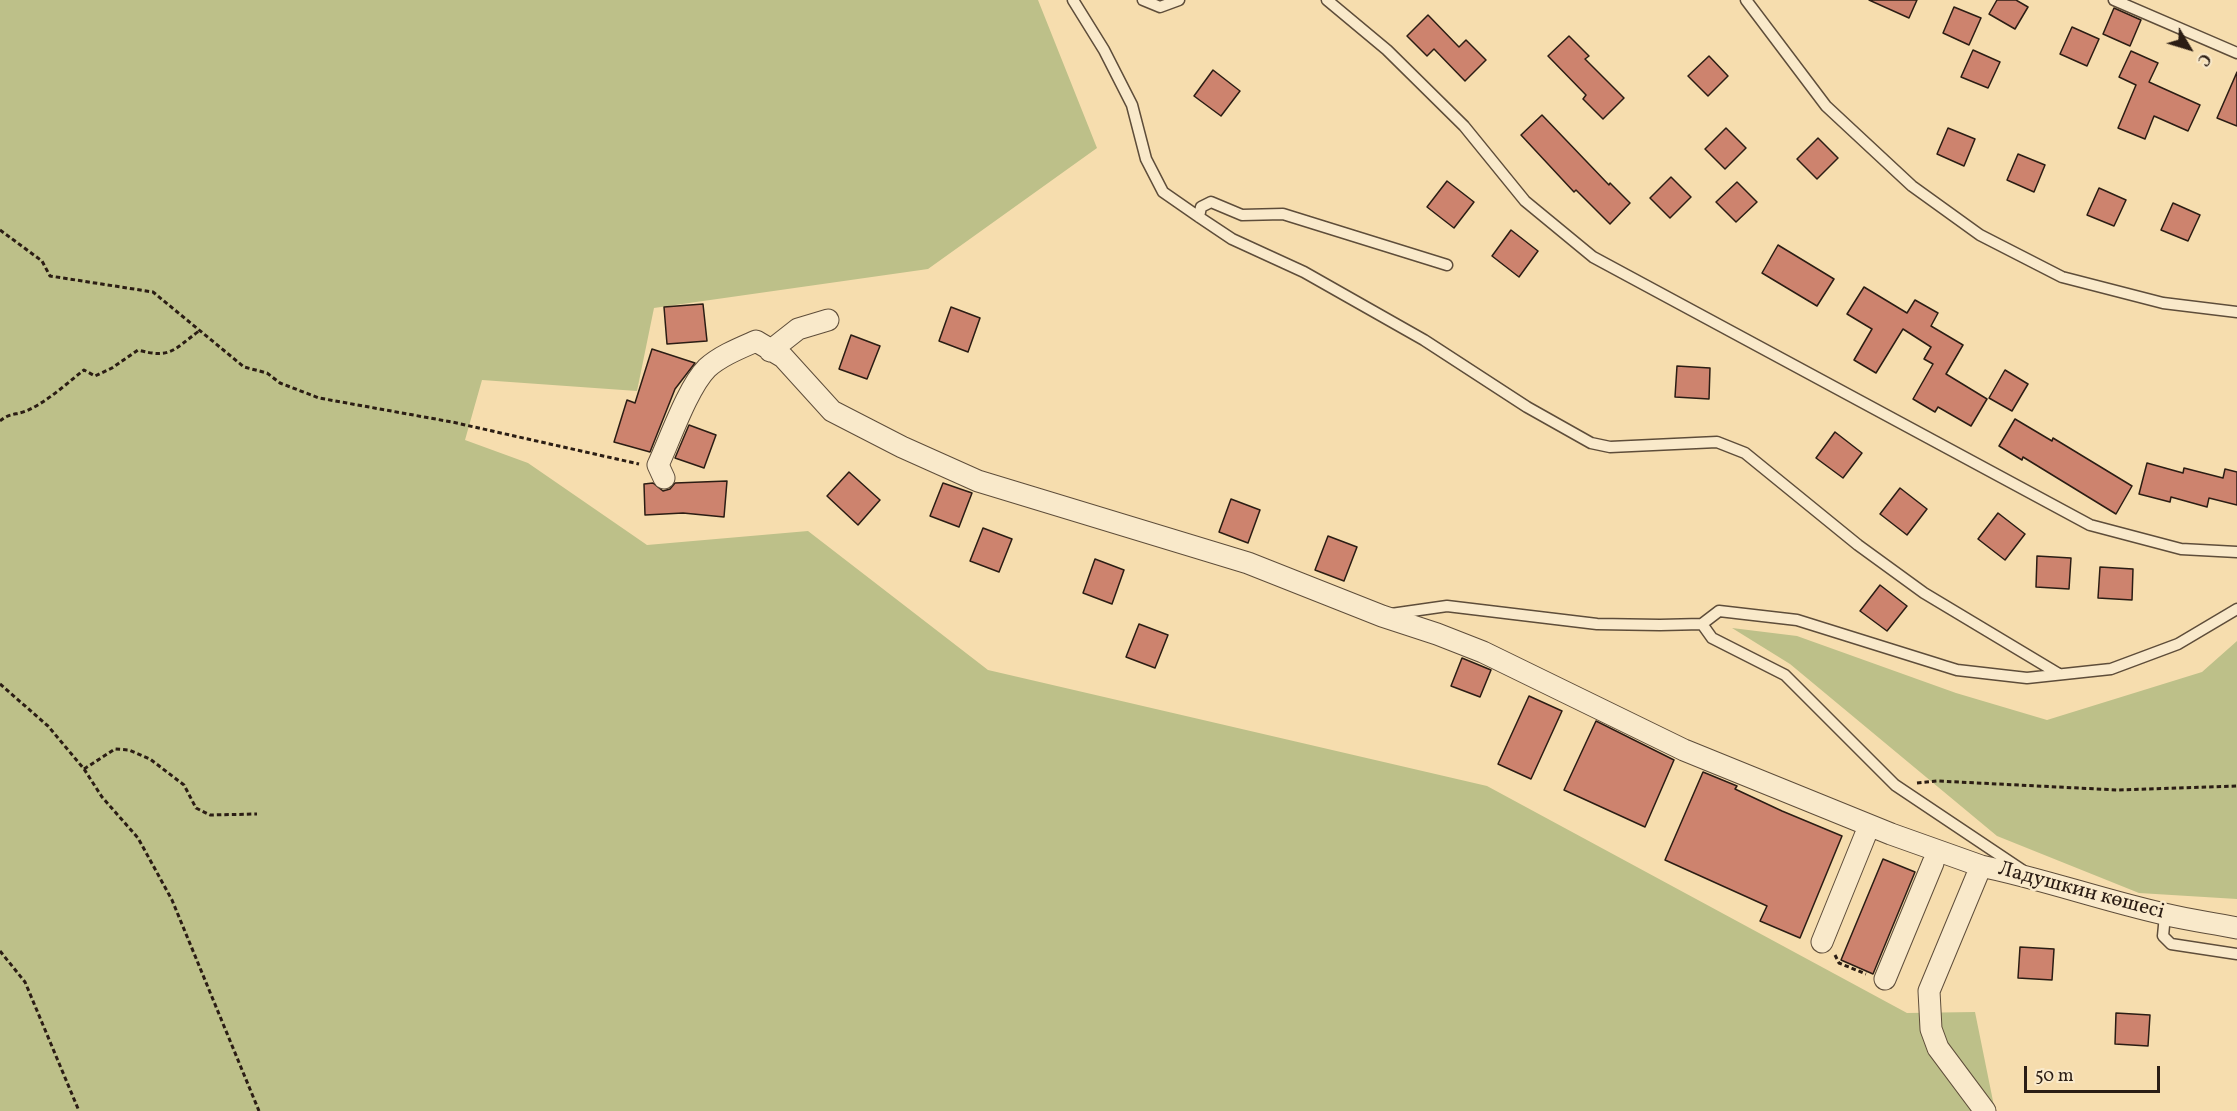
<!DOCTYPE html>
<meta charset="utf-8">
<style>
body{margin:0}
#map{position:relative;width:2237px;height:1111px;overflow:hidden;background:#f6ddae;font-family:Vollkorn,serif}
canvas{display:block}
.north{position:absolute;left:2159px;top:18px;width:60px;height:60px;-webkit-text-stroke:4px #f9e9ca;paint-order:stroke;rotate:128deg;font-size:16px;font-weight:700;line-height:24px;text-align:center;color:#2b1d14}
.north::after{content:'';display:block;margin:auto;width:21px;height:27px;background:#2b1d14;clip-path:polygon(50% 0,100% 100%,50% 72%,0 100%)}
.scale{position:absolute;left:2024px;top:1066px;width:136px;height:27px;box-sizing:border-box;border:3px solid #2b1d14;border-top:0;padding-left:8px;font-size:18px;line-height:21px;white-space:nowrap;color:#2b1d14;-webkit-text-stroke:4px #f9e9ca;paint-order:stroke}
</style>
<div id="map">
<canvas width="2237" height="1111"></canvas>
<div class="north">С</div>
<div class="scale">50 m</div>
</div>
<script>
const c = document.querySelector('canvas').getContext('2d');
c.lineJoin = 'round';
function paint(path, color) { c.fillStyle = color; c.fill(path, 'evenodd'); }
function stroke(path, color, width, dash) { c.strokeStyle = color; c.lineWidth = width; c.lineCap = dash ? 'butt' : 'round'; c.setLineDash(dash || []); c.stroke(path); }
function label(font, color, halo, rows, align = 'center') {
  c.font = font + ' Vollkorn,serif'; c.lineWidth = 5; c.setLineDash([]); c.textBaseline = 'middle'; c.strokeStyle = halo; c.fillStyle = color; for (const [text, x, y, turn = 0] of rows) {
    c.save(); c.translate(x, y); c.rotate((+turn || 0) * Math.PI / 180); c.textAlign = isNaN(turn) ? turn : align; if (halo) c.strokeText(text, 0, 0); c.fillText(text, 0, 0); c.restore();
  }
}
paint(new Path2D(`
 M0,0H1038L1097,148L928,269L654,308L637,391L482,380L465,440L528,463L647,545L808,531L988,670L1487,786L1907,1013L1975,1012L1995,1111H0Z
 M1732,628L1797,636L1956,693L2047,720L2202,672L2237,641V899L2139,893L1997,836L1790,664Z`), '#bdc089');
const building = new Path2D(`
 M1869,0H1917L1909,18Z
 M1997,0H2016L2028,7L2015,29L1989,14Z
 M1954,7L1981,18L1969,45L1943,33Z
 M2114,8L2141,20L2130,46L2103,34Z
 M1428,15L1459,47L1466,40L1486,60L1465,81L1434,49L1427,56L1407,36Z
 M2072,27L2099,39L2087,66L2060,54Z
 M1569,36L1589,56L1585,59L1624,98L1603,119L1583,99L1586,95L1548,56Z
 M1973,50L2000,62L1988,88L1961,77Z
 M2131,51L2158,63L2149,82L2200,105L2188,131L2154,116L2145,139L2118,128L2136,85L2119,77Z
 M1709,56L1728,76L1708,96L1688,76Z
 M1213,70L1240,91L1221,116L1194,96Z
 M2237,72V126L2217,118Z
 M1542,115L1609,185L1610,183L1630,203L1610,224L1576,190L1574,192L1521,135Z
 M1726,128L1746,148L1725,169L1705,149Z
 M1948,128L1975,139L1964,166L1937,154Z
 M1818,138L1838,158L1817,179L1797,159Z
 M2018,154L2045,165L2034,192L2007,180Z
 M1671,177L1691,197L1670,218L1650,198Z
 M1447,181L1474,202L1454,228L1427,207Z
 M1737,182L1757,202L1736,222L1716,202Z
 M2099,188L2126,200L2114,226L2087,215Z
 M2173,203L2200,215L2188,241L2161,230Z
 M1511,230L1538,251L1519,277L1492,256Z
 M1778,245L1834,279L1817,306L1762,273Z
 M1864,287L1907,313L1915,300L1938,313L1931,326L1963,345L1946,374L1987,399L1971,426L1938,407L1935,412L1913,399L1933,364L1924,359L1931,347L1903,329L1876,373L1854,360L1872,329L1847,314Z
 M703,304L707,341L667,344L664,307Z
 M951,307L980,318L968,352L939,341Z
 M851,335L880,346L867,379L839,369Z
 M652,349L695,363L675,389L650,452L614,442L627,400L635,403Z
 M1677,366L1710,368L1709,399L1675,397Z
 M2005,370L2028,384L2012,411L1989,398Z
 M2015,419L2052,441L2053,438L2132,486L2116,514L2023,457L2022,460L1999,446Z
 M689,425L716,435L704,468L675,458Z
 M1835,432L1862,453L1843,478L1816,458Z
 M2147,463L2183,473L2184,468L2223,478L2225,469L2237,472V505L2209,498L2207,507L2171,497L2170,502L2139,494Z
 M849,472L880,500L858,525L827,496Z
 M727,481L724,517L683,513L645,515L644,484L653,483L663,491L670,489L675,483Z
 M943,483L972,493L959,527L930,516Z
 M1900,488L1927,509L1907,535L1880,514Z
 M1231,499L1260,510L1248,543L1219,532Z
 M1998,513L2025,534L2005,560L1978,539Z
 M983,528L1012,539L999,572L970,561Z
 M1328,536L1357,547L1344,581L1315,570Z
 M2037,556L2071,558L2069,589L2036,587Z
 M1095,559L1124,570L1112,604L1083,593Z
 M2100,567L2133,569L2132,600L2098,598Z
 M1880,585L1907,606L1887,631L1860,611Z
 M1139,624L1168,635L1155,668L1126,657Z
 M1462,658L1491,670L1480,697L1451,686Z
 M1529,696L1562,711L1531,779L1498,764Z
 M1596,721L1674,760L1645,827L1564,790Z
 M1703,772L1737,786L1735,789L1782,811L1842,836L1800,938L1760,921L1767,906L1665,860Z
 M1883,859L1915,872L1873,974L1841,960Z
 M2020,947L2054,949L2052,980L2018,978Z
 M2116,1013L2150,1015L2148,1046L2115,1044Z`);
paint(building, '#cd836e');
stroke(building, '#2b1d14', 1.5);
const service = new Path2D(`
 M1073,0L1104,50L1132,105L1146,159L1163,192L1199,217L1232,239L1304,272L1424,340L1527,407L1591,443L1610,447L1717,442L1745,453L1858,545L1924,593L2059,674
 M1143,0L1160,7L1179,0
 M1327,0L1387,50L1464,126L1525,201L1593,257L2090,525L2181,549L2237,552
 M1746,0L1826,106L1912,186L1980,235L2062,277L2163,303L2237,312
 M2114,0L2237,53
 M1199,217L1201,207L1211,202L1242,215L1283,214L1447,265
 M1391,614L1447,606L1597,624L1660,625L1702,624L1719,611L1797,620L1957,670L2027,678L2111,669L2178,644L2237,609
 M1702,624L1712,638L1785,675L1895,785L2022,870
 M2165,915L2163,936L2171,944L2237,954`);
const minor = new Path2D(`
 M770,351L798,329L828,320
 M664,478L658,465C670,439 688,387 707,368C720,356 740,348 756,341L783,357L832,411L902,447L978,481L1248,563L1382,616L1437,634L1483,652L1684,750L1891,834L1981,866
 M1822,942L1865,836
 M1885,979L1933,863
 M1985,1111L1938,1048L1931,1029L1929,991L1981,866C2043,879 2102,900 2164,914C2188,920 2213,923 2237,928`);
stroke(service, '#5e4d3a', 13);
stroke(minor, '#5e4d3a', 23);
stroke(new Path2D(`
 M0,230L42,261L50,276L153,292L244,367L267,373L280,383L319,398L452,422L639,464
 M0,421C9,413 16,415 26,411C47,402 66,384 84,370L95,376L112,368L138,350C171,359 173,350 199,331
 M0,684L48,726L84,769L102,797L138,838L172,900L259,1111
 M84,769L115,749L129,750L150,759L184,785L196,808L210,815L257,814
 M1917,783L1937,781L2118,790L2237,786
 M0,951L25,982L79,1111
 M1835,955L1839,963L1866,974`), '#2b1d14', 3, [4.5, 3]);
stroke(service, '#f9e9ca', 10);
stroke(minor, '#f9e9ca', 21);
label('21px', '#2b1d14', '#f9e9ca', [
 ["Ладушкин көшесі",2081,892,15]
]);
</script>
